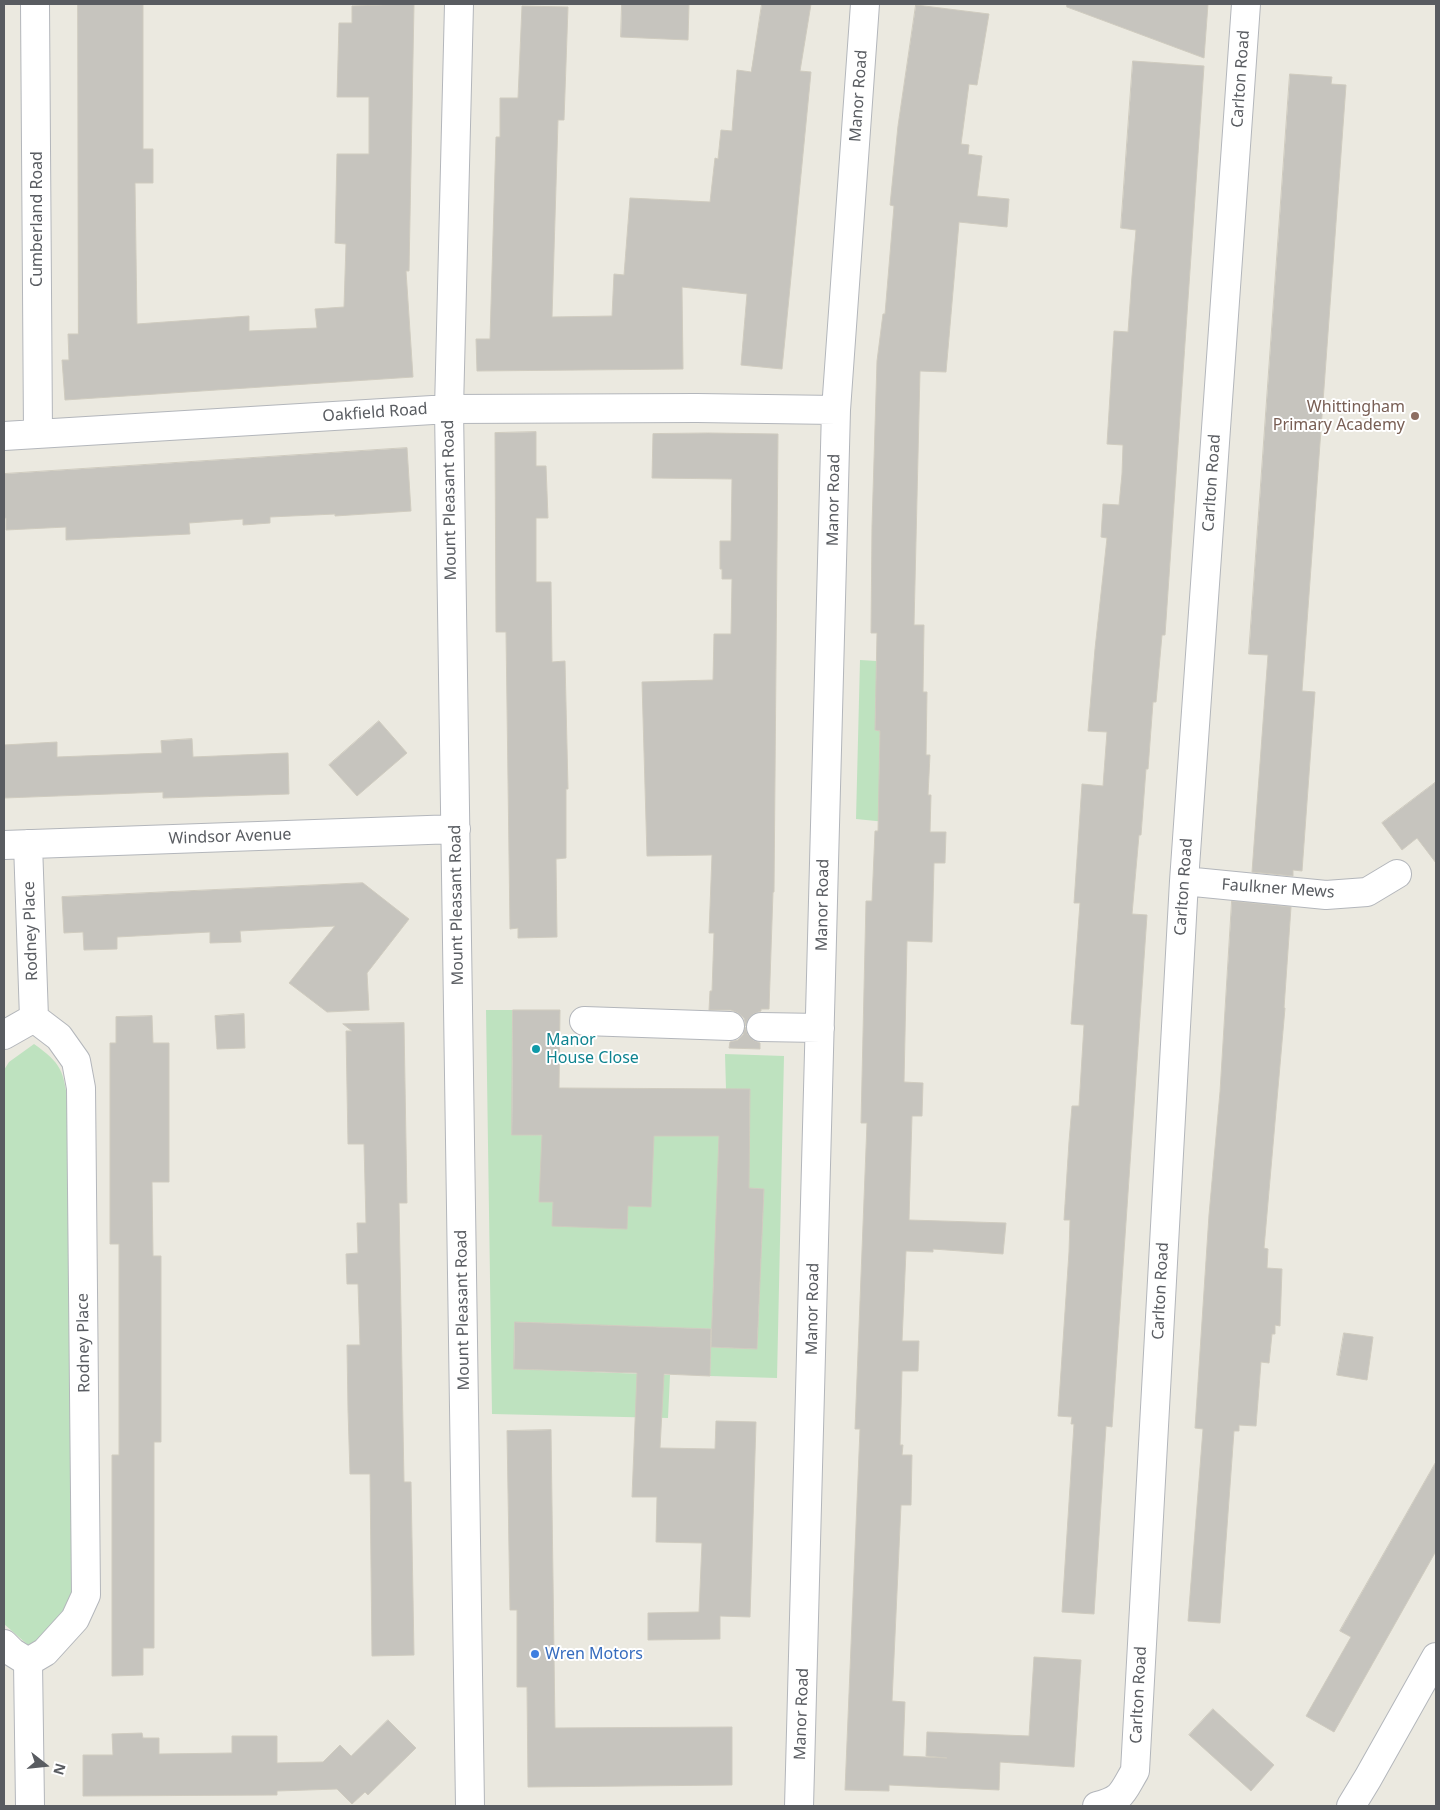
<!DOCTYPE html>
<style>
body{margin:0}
#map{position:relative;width:1440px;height:1810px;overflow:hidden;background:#ebe9e0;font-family:"Noto Sans",sans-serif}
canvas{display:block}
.frame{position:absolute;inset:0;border:5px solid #595c61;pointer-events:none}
.north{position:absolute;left:20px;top:1740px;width:50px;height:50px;-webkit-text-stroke:4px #fff;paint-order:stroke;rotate:106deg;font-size:14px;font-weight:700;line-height:20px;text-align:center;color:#595c61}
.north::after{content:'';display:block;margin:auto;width:18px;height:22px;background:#595c61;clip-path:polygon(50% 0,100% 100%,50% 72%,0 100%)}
</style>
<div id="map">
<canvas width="1440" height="1810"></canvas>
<div class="frame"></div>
<div class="north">N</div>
</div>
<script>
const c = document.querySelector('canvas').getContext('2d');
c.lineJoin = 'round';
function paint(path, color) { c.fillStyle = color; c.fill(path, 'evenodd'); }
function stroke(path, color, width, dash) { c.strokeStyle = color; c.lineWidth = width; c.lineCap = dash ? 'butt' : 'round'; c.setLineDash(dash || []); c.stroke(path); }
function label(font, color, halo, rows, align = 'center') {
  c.font = font + ' "Noto Sans",sans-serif'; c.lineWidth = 4; c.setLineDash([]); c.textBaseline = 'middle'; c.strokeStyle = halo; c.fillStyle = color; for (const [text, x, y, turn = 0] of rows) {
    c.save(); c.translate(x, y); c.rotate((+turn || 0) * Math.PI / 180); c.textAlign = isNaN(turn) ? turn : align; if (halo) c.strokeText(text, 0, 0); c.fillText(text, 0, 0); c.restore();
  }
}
paint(new Path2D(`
 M860,660L877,661L875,730L880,731L879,793L886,822L856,819Z
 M486,1010H513L512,1135L749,1136L750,1090L726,1089L725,1054L784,1056L777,1378L710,1376L711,1347L757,1349L764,1189L718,1187L712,1329L515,1322L514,1369L670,1375L668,1418L492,1414Z
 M34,1044C62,1064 63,1070 68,1103L72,1590L64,1612L38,1641L28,1645L4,1624V1070L9,1062Z`), '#bee2bf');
const building = new Path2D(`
 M78,4H143V149H153V183H135L137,324L249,316V331L317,328L315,309L344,307L346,244L335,243L337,154H369V97H337L339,23H352V6L414,4L409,271H406L413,377L65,400L62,360H69L68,334H78Z
 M622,4H689L688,40L621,37Z
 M762,4H811L800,71L811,72L782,369L741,365L747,294L682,287L683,369L477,371L476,339H490L496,137H500V98H518L522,6L568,7L564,120H558L552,317L612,316L614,274L624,275L630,198L710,202L715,158L718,159L721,130L732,131L737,70L751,72Z
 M1067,4H1208L1204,58L1067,7Z
 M916,5L989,14L977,85L969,84L961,144L969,145L968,154L982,156L977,196L1009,199L1007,227L959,222L946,372L920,371L914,625H924L923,692H927L926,755H930L928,795H931L930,832H946L945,863H934L932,942L907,941L904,1082L923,1083L922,1116H912L909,1220L1006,1223L1003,1254L933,1249V1252L906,1251L902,1341H919L918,1371H902L900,1445H903L902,1455H912L911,1505H901L892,1701L905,1702L903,1756L947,1758L926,1756L927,1732L1029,1736L1034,1657L1081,1660L1074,1767L1000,1762L999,1790L889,1785V1791L845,1790L860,1429H855L867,1123H861L866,901H872L875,831H878L880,731L875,730L877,633H871L872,526L877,361L883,314H885L894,206L890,205L898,126Z
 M1133,61L1204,66L1165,635H1162L1156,702H1153L1148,769H1146L1141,835H1139L1132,914L1147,915L1112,1427L1106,1426L1094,1614L1062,1612L1074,1424H1071L1072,1417L1058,1416L1069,1252L1070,1220H1064L1069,1142L1072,1106H1079L1084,1025L1071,1024L1080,903H1074L1082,784L1103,786L1107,732L1088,731L1095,649L1107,538L1101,537L1103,504L1119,505L1122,474L1123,445L1107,444L1114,331L1128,332L1132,276L1136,230L1121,228Z
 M1290,74L1332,77L1331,84L1346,85L1302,691L1315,692L1302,871L1293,870V876L1252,872L1268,655L1249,654Z
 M536,432V466H546L548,518H536V582H551L552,662L565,661L568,789H566V858L556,859L557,937L518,938V928L510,929L506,632H496L495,433Z
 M708,433L778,434L774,892H773L769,1009H761V1011L753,1014L748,1019L746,1026L744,1018L738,1013L731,1010H709L710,991H712L714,933H709L712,855L647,856L642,682L713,680L714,634H731L732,579H722V569H720V541H731L732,479L652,478L653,434Z
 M407,448L411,511L335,516V514L270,517V523L243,525V519L189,523L190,534L66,540V527L6,530V518H4V474Z
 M379,721L407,753L357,796L329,765Z
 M192,739L193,757L288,753L289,794L163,798V792L4,798V745L57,742V757L162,753L161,741Z
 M1436,782V863L1417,838L1402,850L1382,823Z
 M363,883L409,919L367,973L369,1010L327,1012L289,983L335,926L240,931L241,942L210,943V932L117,937V949L84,950L83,932L64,933L62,897Z
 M1232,901L1291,907L1284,1008H1285L1264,1248L1268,1249L1267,1268L1282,1269L1280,1326L1275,1325V1334H1272L1269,1363L1261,1362L1256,1426L1239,1425V1431H1234L1220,1623L1188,1621L1203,1429L1195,1428L1209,1215L1220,1092Z
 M513,1010H560L559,1088L750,1089L749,1188L764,1189L757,1349L711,1347L719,1136H654L651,1207L628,1206L627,1229L552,1226L553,1202H539L542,1135H512Z
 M244,1014L245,1048L217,1049L215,1016Z
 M152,1016L153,1043H169V1182H152L153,1256H161V1442H154V1648H143V1675L112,1676V1455H119V1244H110V1043H116V1017Z
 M404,1023L407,1203H399L404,1482H411L414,1655L372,1656L370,1474H350L348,1410L347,1345H360L358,1284H347L346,1254L358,1253L357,1223H366L364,1144H348L346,1031H352L343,1024Z
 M745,1027L748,1035L753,1040L760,1043V1049L729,1048L730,1042L738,1040L743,1035Z
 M515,1322L711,1329L710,1376L664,1374L660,1448L715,1449L716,1421L756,1422L750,1617L720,1616V1639L648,1640V1613L699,1612L702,1543L656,1542L657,1497H632L637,1373L514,1369Z
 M1344,1333L1373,1337L1367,1380L1337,1375Z
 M551,1430L555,1728L732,1727V1785L528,1787L527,1687H517V1610H510L507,1431Z
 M1436,1462V1551L1334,1732L1306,1716L1351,1637L1340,1631Z
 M1213,1709L1274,1765L1251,1791L1189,1735Z
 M388,1720L416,1748L368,1795L365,1792L352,1804L337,1789L277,1791V1795L83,1796V1755H113L112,1734L142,1733L143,1738H159V1754L232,1753V1736H277V1763L323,1762L340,1745L351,1756Z`);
paint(building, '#c6c4be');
stroke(building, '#cfcbbf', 1);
const minor = new Path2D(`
 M35,4L38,434
 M459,4L449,409L470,1806
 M4,436L449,409L697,408L836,410
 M28,844L34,1018
 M4,845L456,829
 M1184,881L1326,895L1367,892L1397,874
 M584,1021L730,1026
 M761,1027L820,1028
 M4,1035L34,1018
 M4,1644L12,1652L28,1662
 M28,1662L45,1652L75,1619L86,1595L81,1088L76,1061L59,1037L34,1018
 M28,1662L30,1806
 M799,1806L836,410L865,4
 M1097,1806C1123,1799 1122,1793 1135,1771L1184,881L1246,4
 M1351,1806L1368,1778L1436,1657`);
stroke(minor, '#b3b6bb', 30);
stroke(minor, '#fff', 28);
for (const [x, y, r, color] of [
 [1415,416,5,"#8d6e63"],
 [536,1049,5,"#0f9aa8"],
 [535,1654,5,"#3f7fe0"]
]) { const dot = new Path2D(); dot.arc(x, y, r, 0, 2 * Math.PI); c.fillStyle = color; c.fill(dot); stroke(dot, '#fff', 2); }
label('16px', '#595c61', '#fff', [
 ["Carlton Road",1241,79,-86],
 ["Manor Road",859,96,-86],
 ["Cumberland Road",37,219,-90],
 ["Oakfield Road",375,413,-4],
 ["Carlton Road",1212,483,-86],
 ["Mount Pleasant Road",450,500,-91],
 ["Manor Road",834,500,-89],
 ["Windsor Avenue",230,837,-2],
 ["Carlton Road",1184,887,-86],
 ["Faulkner Mews",1278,889,4],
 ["Mount Pleasant Road",457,905,-91],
 ["Manor Road",823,905,-89],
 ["Rodney Place",31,931,-92],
 ["Carlton Road",1161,1291,-87],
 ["Manor Road",813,1309,-89],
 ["Mount Pleasant Road",463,1310,-91],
 ["Rodney Place",84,1343,-91],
 ["Carlton Road",1139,1695,-87],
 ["Manor Road",802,1714,-88]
]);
label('16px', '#785e54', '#fff', [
 ["Whittingham",1405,407],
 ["Primary Academy",1405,425]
], 'right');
label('16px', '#0d838f', '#fff', [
 ["Manor",546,1040],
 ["House Close",546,1058]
], 'left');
label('16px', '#366cbe', '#fff', [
 ["Wren Motors",545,1654]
], 'left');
</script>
